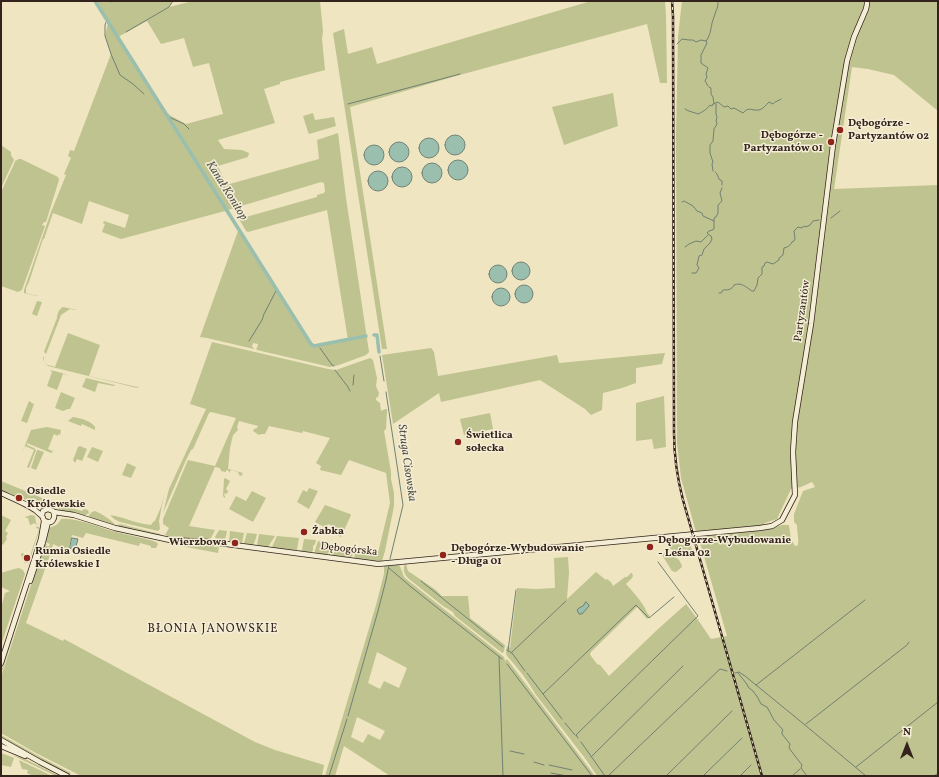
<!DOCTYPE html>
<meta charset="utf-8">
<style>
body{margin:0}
#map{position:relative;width:939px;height:777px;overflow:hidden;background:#efe5c1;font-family:Vollkorn,serif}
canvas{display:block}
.frame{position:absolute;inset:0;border:2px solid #34231c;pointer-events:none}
.north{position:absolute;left:887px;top:725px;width:40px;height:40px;-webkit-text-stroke:3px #f5eed7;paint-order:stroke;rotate:0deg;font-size:11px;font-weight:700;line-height:16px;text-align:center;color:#34231c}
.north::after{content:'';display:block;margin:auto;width:14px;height:18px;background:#34231c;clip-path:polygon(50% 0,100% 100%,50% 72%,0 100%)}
</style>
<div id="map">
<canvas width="939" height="777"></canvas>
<div class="frame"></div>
<div class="north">N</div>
</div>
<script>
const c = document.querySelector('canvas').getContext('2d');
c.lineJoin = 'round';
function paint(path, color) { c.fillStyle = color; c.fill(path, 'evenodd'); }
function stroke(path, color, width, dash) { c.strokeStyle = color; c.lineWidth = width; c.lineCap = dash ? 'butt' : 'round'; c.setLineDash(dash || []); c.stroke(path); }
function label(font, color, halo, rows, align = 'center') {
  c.font = font + ' Vollkorn,serif'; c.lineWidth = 3; c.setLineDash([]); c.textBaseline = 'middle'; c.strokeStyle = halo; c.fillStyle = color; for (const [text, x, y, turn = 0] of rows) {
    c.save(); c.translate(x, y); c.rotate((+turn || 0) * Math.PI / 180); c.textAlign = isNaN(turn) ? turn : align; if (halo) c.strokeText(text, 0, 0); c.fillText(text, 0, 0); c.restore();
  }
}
paint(new Path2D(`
 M97,1H173L169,7L193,1H320L323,31L322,39L325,70L280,82V84L264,89L275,123L218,140L224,149L242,150L249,153L248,157L218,166L226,185L319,159L317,140L338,133L346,198L369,352L366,355L339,365L330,367L257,350L256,348H257L258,344L253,343L252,347L254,348V349L207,338L200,337L238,231L225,211L121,239L102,232L105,224L103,223L104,221L125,228L129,215L89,201L82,224L53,213L44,239H43L29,282L26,288V293L37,296L39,295L36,296L24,293V290L51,212L66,175L64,174L71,158L68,156L70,150L74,151L111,54L105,36L108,23L311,344L313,346L315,347L348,340L327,210L248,232L246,231L239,219L317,197V195L324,193L325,191L324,183L321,182L228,210L165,111L171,116L186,124L223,114L209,63L193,67L184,38L161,44L147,21L118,37Z
 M591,1H665L666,15L667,83H660L647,24L456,76L350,107L387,349H382L333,33L344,29L348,54L372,47L377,64Z
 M682,1H938V111L894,75L868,69L852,67L834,189L938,185V776H597L587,761L584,757L536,695C528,681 518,668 507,656L506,653L507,646L510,648L517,588L536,589L555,588L554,558L568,557L569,573L567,599L596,572L606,580L607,579L611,582L613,586L625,577H627L631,573H632L633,576L632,578L626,584C632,591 638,597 643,605C646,609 646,613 650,616L647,619L637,607L591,652L590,654L591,656L597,664L600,665L609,676L657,630L686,604L696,617L711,639L727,636L701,546L698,541V537L770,529L782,525H789L791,539L795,546L798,545C799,539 797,532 797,525L794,522V514L803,491L815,487L812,482L801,487L791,489L777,519L765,523L762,526L696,532L681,478L677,443L676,134L678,36Z
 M613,93L618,126L564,145L552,107Z
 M313,113L315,120L334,117L336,126L309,134L308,132L303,116Z
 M1,145L11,152V155L14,160L1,188Z
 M19,159H21L54,175L58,177L59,180L46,222H44L42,225L45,226L23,287L22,290L18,292L1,286V192L14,164L15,161Z
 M37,301L42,302L37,316L32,314Z
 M63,307L77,310H75L70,309L61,315L46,354L44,352L45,349L57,318C57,314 59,309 63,307Z
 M68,333L100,345L89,376L137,387L139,386L137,388L56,368C48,366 45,366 43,358L44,356V360L45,364L55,367Z
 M212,342L328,369L336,370L370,358L373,360L377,378L376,386L379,393L378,397L376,398V400L380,403L381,411C383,410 384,409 387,409V411L386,429L384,431L391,472V479L394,493V506L385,551L382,561L374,562L354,559V558L356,551L374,555L378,553L390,503L386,473L349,460L341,475L320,470L321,466L316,463L330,438L303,431L302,433L269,426L265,434H261L259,435L253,431L254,429L257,428L258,426L239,421L237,427L238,430L233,435L230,448L228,469L243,473L241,476L239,475L238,472L231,470L229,473V471L226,470V472L221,471L220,468L215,467L189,526L215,530L211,538L208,540L171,538V537L165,535L169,528L163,524V519L188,460L215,466L236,418L211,412L209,413L193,449L191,450L186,460L163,513L169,489L206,409L190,404Z
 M431,348L434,352L438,376L557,355L559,363L665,353L662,364L636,368V383L622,388L603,393L602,410L591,415L585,409L540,380L441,402L439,393L393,424L382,355Z
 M50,370L62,373L69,376L63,374L57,390L47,386L52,372Z
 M86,378L115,385L114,386L98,383L95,392L82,387Z
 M61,392L75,398L70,409H68L63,411L55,408Z
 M664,396L666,447L654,449L652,439L636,441V403Z
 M29,401L35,405L34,404L27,423L21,421Z
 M490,413L493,429L464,435L460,419Z
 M73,417C81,418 91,421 95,427V430L82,424L81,426L68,421Z
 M47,427L61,430L60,435L58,434V436L54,434L48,449L52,451L54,450L51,453L27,443V445L34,448L36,450L29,468L27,467L34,450L25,446L22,453L31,430Z
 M80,446L87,449L82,461L77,459L75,463L73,460L78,447Z
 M92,447L103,451L98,462L87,457Z
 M37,450H38L44,452L36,470L31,468Z
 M127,463L136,467L131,478L122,475Z
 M225,478L230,481L226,489L228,491L227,494L225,493L224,495L225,496V498L223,496L224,479Z
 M1,481L42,498L46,500V503H42L39,505L16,496H14L1,492Z
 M309,488L318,491L309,509L297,502L303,490L307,492Z
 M252,491L266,498L253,522L229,509L236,496L246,501Z
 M164,495L159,521L160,529L158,531L120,522L114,519L110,515C124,517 137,524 151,525L154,521H155L161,507Z
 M55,503L60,504L61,503L71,505L72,508L82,511L84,509L88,510L89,513L84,516L60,510L54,504Z
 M325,505L350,514L351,515L341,537L337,535L339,532L334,529L335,527L328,524L326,528L315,522Z
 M95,511C100,513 112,520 115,525H112L89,517V515L92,512Z
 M1,515L11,520L5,531L8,533L6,537L7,539L3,545L1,543Z
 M31,515L35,516L36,523L39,525L33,523V524L30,525L28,518H26L25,517Z
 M61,519C75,517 98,527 113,531C127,535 142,537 156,542L158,544L156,548H151V546L140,543L139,546L86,533L83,538L72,535L68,551L53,544L51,552L26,623L63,641L64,639L255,742L275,750L324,765L322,776H81L34,752L1,733V677L44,545L45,544H47L46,546H49L50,544L45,542L49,528C55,526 58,525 61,519Z
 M120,524L160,534L161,535L159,536L120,527L118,525Z
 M37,526L40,528L29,562L28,563H25L22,559L21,554V553L25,554L26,559H27L28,556H30L39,529L36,528Z
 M219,530L227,531L225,540L216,539L215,537Z
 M230,531L244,533L242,543L229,541Z
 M247,533L257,534L255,541L253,545H246L244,543Z
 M259,534L275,536L268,547L258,546L257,545Z
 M277,536L299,538L297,550L295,551L273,548L272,547Z
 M304,539L316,540L315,544L313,546V550L312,552H301L299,550H302Z
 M318,541L354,550L352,556L350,558L329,555L330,551L326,555L315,554V550Z
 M670,543L683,545L690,543L694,555L687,557L684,548L685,556L669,548Z
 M171,544L211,546L219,547L218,553Z
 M665,552H667C674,556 681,559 682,567L676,572L672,571L662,555Z
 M398,564C402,568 402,574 405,578L504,657L505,661L507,659L595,776H390L344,746L335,776H325L376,605L384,574V565ZM377,652L407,668L399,688L384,681L380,689L368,683ZM357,717L385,731L380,740L368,734L363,743L351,737Z
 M405,564H406L408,571L436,590L442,596H468L470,618L505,645L504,652L502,653L501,652L455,616L453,612L443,606L409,579C405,575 402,571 405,564Z
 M19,568L23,570L25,574L1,645V608L5,593L10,591L1,587V573L14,569Z
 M30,583L2,672L1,669L24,597Z
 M1,735L33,753L71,773L70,775L22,750L2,737Z
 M1,753L14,758L11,767L1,765Z
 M12,755L25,759L60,776H56Z
 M19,760L52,776H33L27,773L28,770L22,769Z`), '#bfc38f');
const water = new Path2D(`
 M445 145a10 10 0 1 1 20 0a10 10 0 1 1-20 0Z
 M419 148a10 10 0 1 1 20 0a10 10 0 1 1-20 0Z
 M389 152a10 10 0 1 1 20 0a10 10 0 1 1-20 0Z
 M364 155a10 10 0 1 1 20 0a10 10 0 1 1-20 0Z
 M448 170a10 10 0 1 1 20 0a10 10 0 1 1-20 0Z
 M422 173a10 10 0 1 1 20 0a10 10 0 1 1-20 0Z
 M392 177a10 10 0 1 1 20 0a10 10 0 1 1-20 0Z
 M368 181a10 10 0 1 1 20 0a10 10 0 1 1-20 0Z
 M512 271a9 9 0 1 1 18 0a9 9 0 1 1-18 0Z
 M489 274a9 9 0 1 1 18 0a9 9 0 1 1-18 0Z
 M515 294a9 9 0 1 1 18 0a9 9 0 1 1-18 0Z
 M492 297a9 9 0 1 1 18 0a9 9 0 1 1-18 0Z
 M72,538L78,539L75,550L70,548Z
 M586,602L589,605V606L582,614H579L577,610L579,608L583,606Z`);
paint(water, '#9abfaf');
stroke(water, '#718174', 1);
stroke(new Path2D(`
 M111,2V1
 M107,20L105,25V36L111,54L120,75L133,84L144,94
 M126,32L169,7L173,1
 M677,44L682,39L689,40H693L696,42L701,40L706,41
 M708,86L705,81L707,77L706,74L708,68L701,63V55L707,43L706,41C710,36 711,29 712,23C713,19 715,15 716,11C718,8 718,4 718,1
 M709,87L711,88V94L713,97L714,104
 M348,104L460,74
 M685,109C689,112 694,112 698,114C704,111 706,110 710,105L712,106L713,104L718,102L724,107L728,106L731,109L734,108L743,113C749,106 751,111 759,110C763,109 766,105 769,102L773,104C775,101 779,101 781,99
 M169,117L184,124L189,129
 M713,171L712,164L713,162L710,153V145L713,141L714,129L717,124L716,121L717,117L716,114V104
 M715,172L717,174L719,179L722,181V185
 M682,202L684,201L693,206L697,211L702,213L703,216L714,221
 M831,218L840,211
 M685,247L689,244L696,241L701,242L708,235
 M692,273H696L699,268L697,265L699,256L702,255L704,249L710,243L712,239L711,236L707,233L709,231L712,230L714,229V218L716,217L718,213V205L722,201L720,193L722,188
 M719,293H721L723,290C727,290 732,290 734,285C741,282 746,287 752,291H754L757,285L758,278L762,274V267L764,266L765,263L767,262L773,264L779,260V258L783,255L784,248C788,247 790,246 792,242L794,241L795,239L794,231L798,227L801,228L805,226L806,227L810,225L813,221L819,220
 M249,341L262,320L264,314L277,289
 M320,348L332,365L334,366
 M380,356L384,381
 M335,370L348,387L350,391
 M353,385L354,375
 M386,392L403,505L390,559
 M389,568L411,587L502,659
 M421,581L503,647
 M507,650L512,653L525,671
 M508,651L516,590
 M511,653L566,601
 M499,657L503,776
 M507,664L592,776
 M527,673L543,694L636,605L649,618L674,597
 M735,673L739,672L745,676L805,725L866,776
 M738,673L746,683L749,688L753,691L758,698L761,704L767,707L774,720L783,730L782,732V734L790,744L789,748L802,765L801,768L807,776
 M756,685L865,600
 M543,694L562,719
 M348,716L378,611L386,580L389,565
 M565,723L575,735
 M806,724L907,645L909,642
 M578,738L576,735L698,616L658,562
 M581,742L605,776
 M510,751L524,754
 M591,757L683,666
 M534,762L544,765
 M549,765L572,770
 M856,767L938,702
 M551,773L567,776
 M329,776L347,719
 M608,776L720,669L727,671
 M666,776L732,711
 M703,776L742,738
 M740,776L751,765
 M792,776L800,769
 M934,776L938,773`), '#718174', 1);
stroke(new Path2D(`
 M95,1L311,344L314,346L319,345L366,336
 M374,335H377L379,352`), '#9abfaf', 3.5);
const secondary = new Path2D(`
 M1,493C12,498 25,503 35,510C37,512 40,514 42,516C44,519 42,519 45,521C53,525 56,517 53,511L48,509L43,511L42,515
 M54,512L74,515L115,528L170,540L211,542L371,563L378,564L760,528L772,526L782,520L795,495L793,452L795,422L811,324L833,145L847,61L854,37L866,9L867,4V1
 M30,581L43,542L48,522
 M1,663L41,539L44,521
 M1,740L40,762L67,776
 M1,746L25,756`);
stroke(secondary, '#34231c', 6);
stroke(secondary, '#f5eed7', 4.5);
const rail = new Path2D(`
 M672,1L673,16L674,433C674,456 677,477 683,500L762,776`);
stroke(rail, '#34231c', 2.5);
stroke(rail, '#f5eed7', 1, [3]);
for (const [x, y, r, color] of [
 [840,130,4,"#8f2418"],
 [831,142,4,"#8f2418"],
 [458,442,4,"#8f2418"],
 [19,498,4,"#8f2418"],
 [304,532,4,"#8f2418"],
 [235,543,4,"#8f2418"],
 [650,547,4,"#8f2418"],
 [443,555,4,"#8f2418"],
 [27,558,4,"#8f2418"]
]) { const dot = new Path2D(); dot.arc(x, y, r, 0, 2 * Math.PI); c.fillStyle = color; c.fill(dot); stroke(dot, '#f5eed7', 1.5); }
label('bold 11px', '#34231c', '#f5eed7', [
 ["Dębogórze -",848,124],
 ["Partyzantów 02",848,137],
 ["Dębogórze -",823,136,"right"],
 ["Partyzantów 01",823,149,"right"],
 ["Świetlica",466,436],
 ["sołecka",466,449],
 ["Osiedle",27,492],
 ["Królewskie",27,505],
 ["Żabka",312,532],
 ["Dębogórze-Wybudowanie",658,541],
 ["- Leśna 02",658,554],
 ["Wierzbowa",227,543,"right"],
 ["Dębogórze-Wybudowanie",451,549],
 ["- Długa 01",451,562],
 ["Rumia Osiedle",35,552],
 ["Królewskie I",35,565]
], 'left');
label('11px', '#34231c', '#f5eed7', [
 ["Partyzantów",803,311,-82],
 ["Dębogórska",349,550,6]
]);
label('italic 12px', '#535248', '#f5eed7', [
 ["Kanał Konitop",226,191,58],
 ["Struga Cisowska",406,463,82]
]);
c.letterSpacing = '1px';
label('12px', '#34231c', '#f5eed7', [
 ["BŁONIA JANOWSKIE",213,630]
]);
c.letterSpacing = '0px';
</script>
